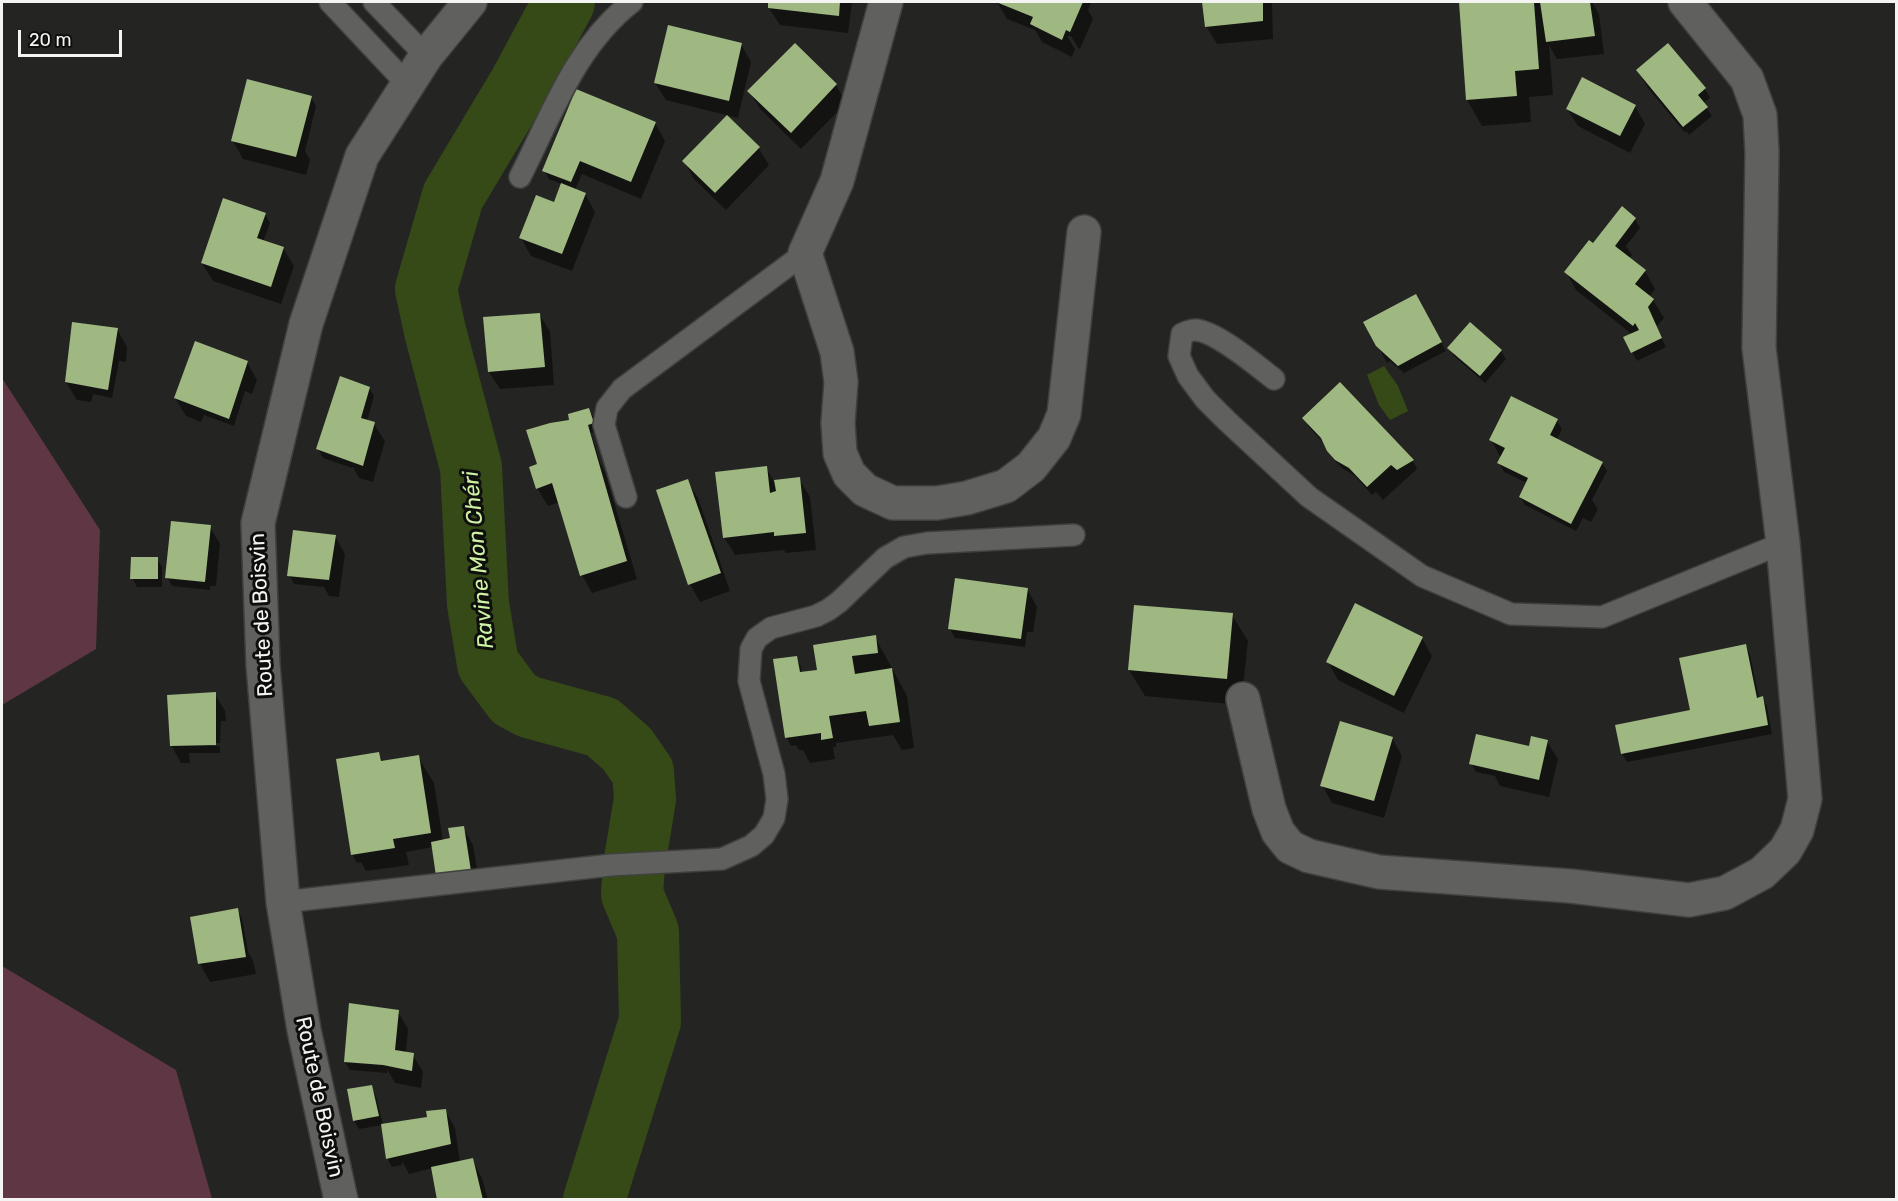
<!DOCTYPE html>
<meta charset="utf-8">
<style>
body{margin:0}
#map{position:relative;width:1898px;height:1201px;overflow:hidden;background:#242523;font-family:Rubik,sans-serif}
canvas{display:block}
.frame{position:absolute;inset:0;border:3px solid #f4f5f3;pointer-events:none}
.scale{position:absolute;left:18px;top:30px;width:104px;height:27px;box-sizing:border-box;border:3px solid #f4f5f3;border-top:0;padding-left:8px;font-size:18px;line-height:21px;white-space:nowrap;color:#f4f5f3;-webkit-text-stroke:4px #0e0e0d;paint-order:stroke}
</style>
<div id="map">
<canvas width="1898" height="1201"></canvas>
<div class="frame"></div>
<div class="scale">20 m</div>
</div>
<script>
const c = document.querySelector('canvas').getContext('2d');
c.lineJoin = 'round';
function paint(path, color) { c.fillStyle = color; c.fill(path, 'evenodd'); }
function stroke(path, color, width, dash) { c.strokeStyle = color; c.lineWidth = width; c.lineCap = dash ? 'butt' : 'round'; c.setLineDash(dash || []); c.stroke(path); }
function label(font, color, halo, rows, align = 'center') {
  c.font = font + ' Rubik,sans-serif'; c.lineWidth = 6; c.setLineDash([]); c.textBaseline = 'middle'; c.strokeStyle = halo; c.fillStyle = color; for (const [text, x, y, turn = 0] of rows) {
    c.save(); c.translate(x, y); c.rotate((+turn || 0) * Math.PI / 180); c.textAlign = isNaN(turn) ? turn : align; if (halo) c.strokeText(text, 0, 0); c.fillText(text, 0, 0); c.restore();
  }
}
paint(new Path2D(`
 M2,378L100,530L96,649L2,705Z
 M2,966L176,1070L212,1199H2Z`), '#5f3643');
paint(new Path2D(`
 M1384,366L1398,386L1408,411L1390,420L1379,405L1367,375Z`), '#354a17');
paint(new Path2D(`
 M770,2H852L848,33L780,25L769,8Z
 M997,2H1091L1088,10L1093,19L1080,49L1078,48L1071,36H1067L1075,49L1072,57L1042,42L1035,30L1007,19Z
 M1204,2H1272L1273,39L1217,44L1206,26Z
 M1460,2H1592L1599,14L1604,54L1557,59L1549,45L1553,95L1529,97L1531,122L1482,126L1467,100Z
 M741,44L751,62L738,118L666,100L655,83Z
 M795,45L836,85L846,103L801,149L760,109L749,91Z
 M1667,45L1705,89L1710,98L1703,103L1712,116L1689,135L1686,131L1685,133L1648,88L1637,70Z
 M311,97L316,106L305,151L310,160L306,175L243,159L233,141Z
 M1635,106L1645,124L1630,153L1578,126L1567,109Z
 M655,123L665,141L641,199L582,174L575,190L585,194L595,212L572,271L531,256L521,238L555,204L563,185L549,179L544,170Z
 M758,147L769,165L726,210L694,179L684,161Z
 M1622,208L1635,219L1640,228L1626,246L1632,255L1629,258L1645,271L1655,289L1649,297L1653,300L1664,318L1656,327L1666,347L1637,361L1632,352L1633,335L1576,290L1566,272L1594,245Z
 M265,214L270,223L263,242L283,248L294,266L281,304L213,281L202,263Z
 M1426,313L1446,351L1404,373L1390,361L1387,363L1365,323Z
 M540,315L550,332L554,385L500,389L489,372Z
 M117,329L127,347L126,362L119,361L112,398L93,394L91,402L77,400L66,382Z
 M1449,348L1501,351L1506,359L1485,383L1454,356Z
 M247,362L257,380L252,394L245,391L234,426L204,415L201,422L186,416L175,398Z
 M1340,385L1413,461L1417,469L1383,500L1376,492L1372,495L1355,476L1342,468L1334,460L1325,445L1309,427L1304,418Z
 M369,388L374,396L367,421L374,424L385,441L373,482L359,478L353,467L352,468L323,458L318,449Z
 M589,410L594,418L597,432L591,433L600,462L605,472L637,579L592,593L582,575L560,502L548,506L537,488L539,465L571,422Z
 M1557,421L1562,429L1557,440L1602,463L1607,471L1592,500L1598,509L1591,522L1583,518L1576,531L1525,505L1520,497L1527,483L1504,472L1499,463L1501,458L1491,440Z
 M766,467L774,482L799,479L810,497L816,550L786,553L784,550L735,555L724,537Z
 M687,481L698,498L730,591L700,602L690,584Z
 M210,527L220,544L216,586H210V590L172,586L167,577Z
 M335,536L345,554L339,597L329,596L324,587L294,584L289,575Z
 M157,559L162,567V587H137L132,578Z
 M1027,589L1037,607L1033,632H1027L1025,647L955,638L950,629Z
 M1232,615L1248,641L1241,705L1145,696L1129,670Z
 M875,637L907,696L914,748L902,750L893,735L836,743V747H833L835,759L810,763L803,750H799L796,745L791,746L786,737L796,657L801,666L802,674L819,671Z
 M1422,638L1432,656L1404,713L1338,680L1328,662Z
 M1746,646L1750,655L1759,698H1762L1767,706L1772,734L1627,762L1622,754L1692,712Z
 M215,694L225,711L226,721H221L220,743H212V746H220V753H189L190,763H181L171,745Z
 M1392,738L1402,756L1384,818L1332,803L1322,785Z
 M1547,742L1558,759L1549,797L1500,786L1495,776L1476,772L1471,763Z
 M379,754L383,762L418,757L434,783L443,841L451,839L463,828L473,845L480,888L433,847L406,852L409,865L366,871L361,862L357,863L352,854Z
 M237,910L242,918L248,952L253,961L256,974L210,982L200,964L192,918Z
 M398,1012L408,1029L406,1053L413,1055L423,1072L421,1088L395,1083L387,1069V1073L350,1070L345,1062Z
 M371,1087L376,1096L383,1125L429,1118L445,1110L455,1128L460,1162L472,1160L482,1178L488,1200H439L433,1168L409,1174L402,1161V1165L392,1167L387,1158L382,1125L359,1129L354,1121Z`), '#0007');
stroke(new Path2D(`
 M564,2L520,84L453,196L426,289L435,331L471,467L478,604L488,664L514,699L529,707L602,727L627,749L643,772L645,799L634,866L632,894L648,932L650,1021L594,1200`), '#354a17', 62);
paint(new Path2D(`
 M768,2H840L839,16L768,8Z
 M996,2H1083L1070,32L1066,30L1062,40L1030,24L1033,17Z
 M1202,2H1263V21L1205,27Z
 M1459,2H1534L1539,69L1515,71L1517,96L1466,100Z
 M1540,2H1590L1595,36L1546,42Z
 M668,25L742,43L729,101L654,83Z
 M795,43L837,84L791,133L747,91Z
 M1668,43L1706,88L1698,95L1708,107L1683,127L1636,70Z
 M1582,77L1636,105L1620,136L1566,109Z
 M247,79L312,96L296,157L231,141Z
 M576,89L656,122L631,182L580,161L571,182L542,171Z
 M727,115L760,147L715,193L682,161Z
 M561,183L586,193L562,254L519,238L536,195L554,202Z
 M223,198L266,213L257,238L284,247L271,287L201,263Z
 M1622,206L1636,218L1615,246L1646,270L1635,284L1654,299L1648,307L1662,338L1631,353L1623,337L1639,330L1635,323L1633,326L1564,272L1589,240L1593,243Z
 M1416,294L1442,342L1398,366L1376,346L1363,322Z
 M540,313L545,367L488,372L483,317Z
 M72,322L118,328L108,390L65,382Z
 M1470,322L1502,350L1480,376L1447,348Z
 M195,341L248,361L229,419L174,398Z
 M340,376L370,387L361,418L375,422L363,466L316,449Z
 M1340,382L1414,460L1397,470L1391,465L1367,487L1349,468L1335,460L1327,451L1321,438L1302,418Z
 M1511,396L1558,419L1550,435L1603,462L1571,524L1519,497L1528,478L1497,463L1505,448L1489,440Z
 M589,408L594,423L588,425L627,561L580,576L552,483L536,489L529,467L537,464L526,430L550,423L569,420L568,414Z
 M767,466L770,493L776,491L774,480L800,477L806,533L774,536V532L723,538L715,472Z
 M688,479L721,573L688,585L656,490Z
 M171,521L211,525L205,582L165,578Z
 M293,530L336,535L329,580L287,576Z
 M131,557H158V579H130Z
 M955,578L1028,588L1021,639L948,629Z
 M1355,603L1423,637L1394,696L1326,662Z
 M1134,605L1233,613L1227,679L1128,670Z
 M876,635L878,653L852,656L855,674L892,668L900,722L869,726L866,711L829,716L833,738L821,740V733L785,738L773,659L797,656L800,672L817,670L813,645Z
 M1746,644L1757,698L1763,696L1768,725L1621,754L1615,725L1690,710L1679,658Z
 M216,692V745L170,746L167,695Z
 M1340,721L1393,737L1374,801L1320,786Z
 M1476,734L1529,746L1531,736L1548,740L1539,780L1469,764Z
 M379,752L381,761L419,755L431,833L393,839L395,848L351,855L336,759Z
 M464,826L471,871L436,876L431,842L450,838L448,828Z
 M238,908L246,957L198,964L190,917Z
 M349,1003L399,1010L395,1050L414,1053L412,1071L383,1065L344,1062Z
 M372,1085L379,1116L353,1121L347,1089Z
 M446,1109L451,1144L386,1159L381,1124L427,1117L426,1111Z
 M473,1158L483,1200H437L431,1167Z`), '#9fb781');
const service = new Path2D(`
 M330,2L408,85
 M374,2L426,56
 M520,177C551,116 576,45 632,2
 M1274,379C1256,365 1217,332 1196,330C1191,330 1186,332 1182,334L1179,356L1188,376L1205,399L1227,421L1309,497L1422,576L1511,614L1602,617L1783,543
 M626,497L604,425L607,408L622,389L805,253
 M283,902L611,865L722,859L751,846L764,835L774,818L777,799L774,774L749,681L751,649L757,638L771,628L816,616L828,610L839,602L885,558L904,547L927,543L1074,535`);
const minor = new Path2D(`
 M886,2L837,181L805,253L837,352L841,382L838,423L840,453L849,474L865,490L893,503H937L967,498L1006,486L1031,467L1054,438L1064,414L1084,232
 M1243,699L1269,809L1278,832L1290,847L1309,856L1379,872L1570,886L1689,900L1725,893L1762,873L1785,851L1797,830L1805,799L1783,543L1759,348L1762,152L1760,115L1747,79L1685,2`);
const secondary = new Path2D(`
 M341,1200L304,1030L283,902L263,665L258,523L306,324L362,156L426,56L470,2`);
stroke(service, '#40413f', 24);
stroke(minor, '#40413f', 36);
stroke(secondary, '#40413f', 36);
stroke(service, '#60615e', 21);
stroke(minor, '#60615e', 33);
stroke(secondary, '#60615e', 33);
label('21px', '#f4f5f3', '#0e0e0d', [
 ["Route de Boisvin",262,615,-93],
 ["Route de Boisvin",319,1097,78]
]);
label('italic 22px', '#cef2a3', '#0e0e0d', [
 ["Ravine Mon Chéri",479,560,-95]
]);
</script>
